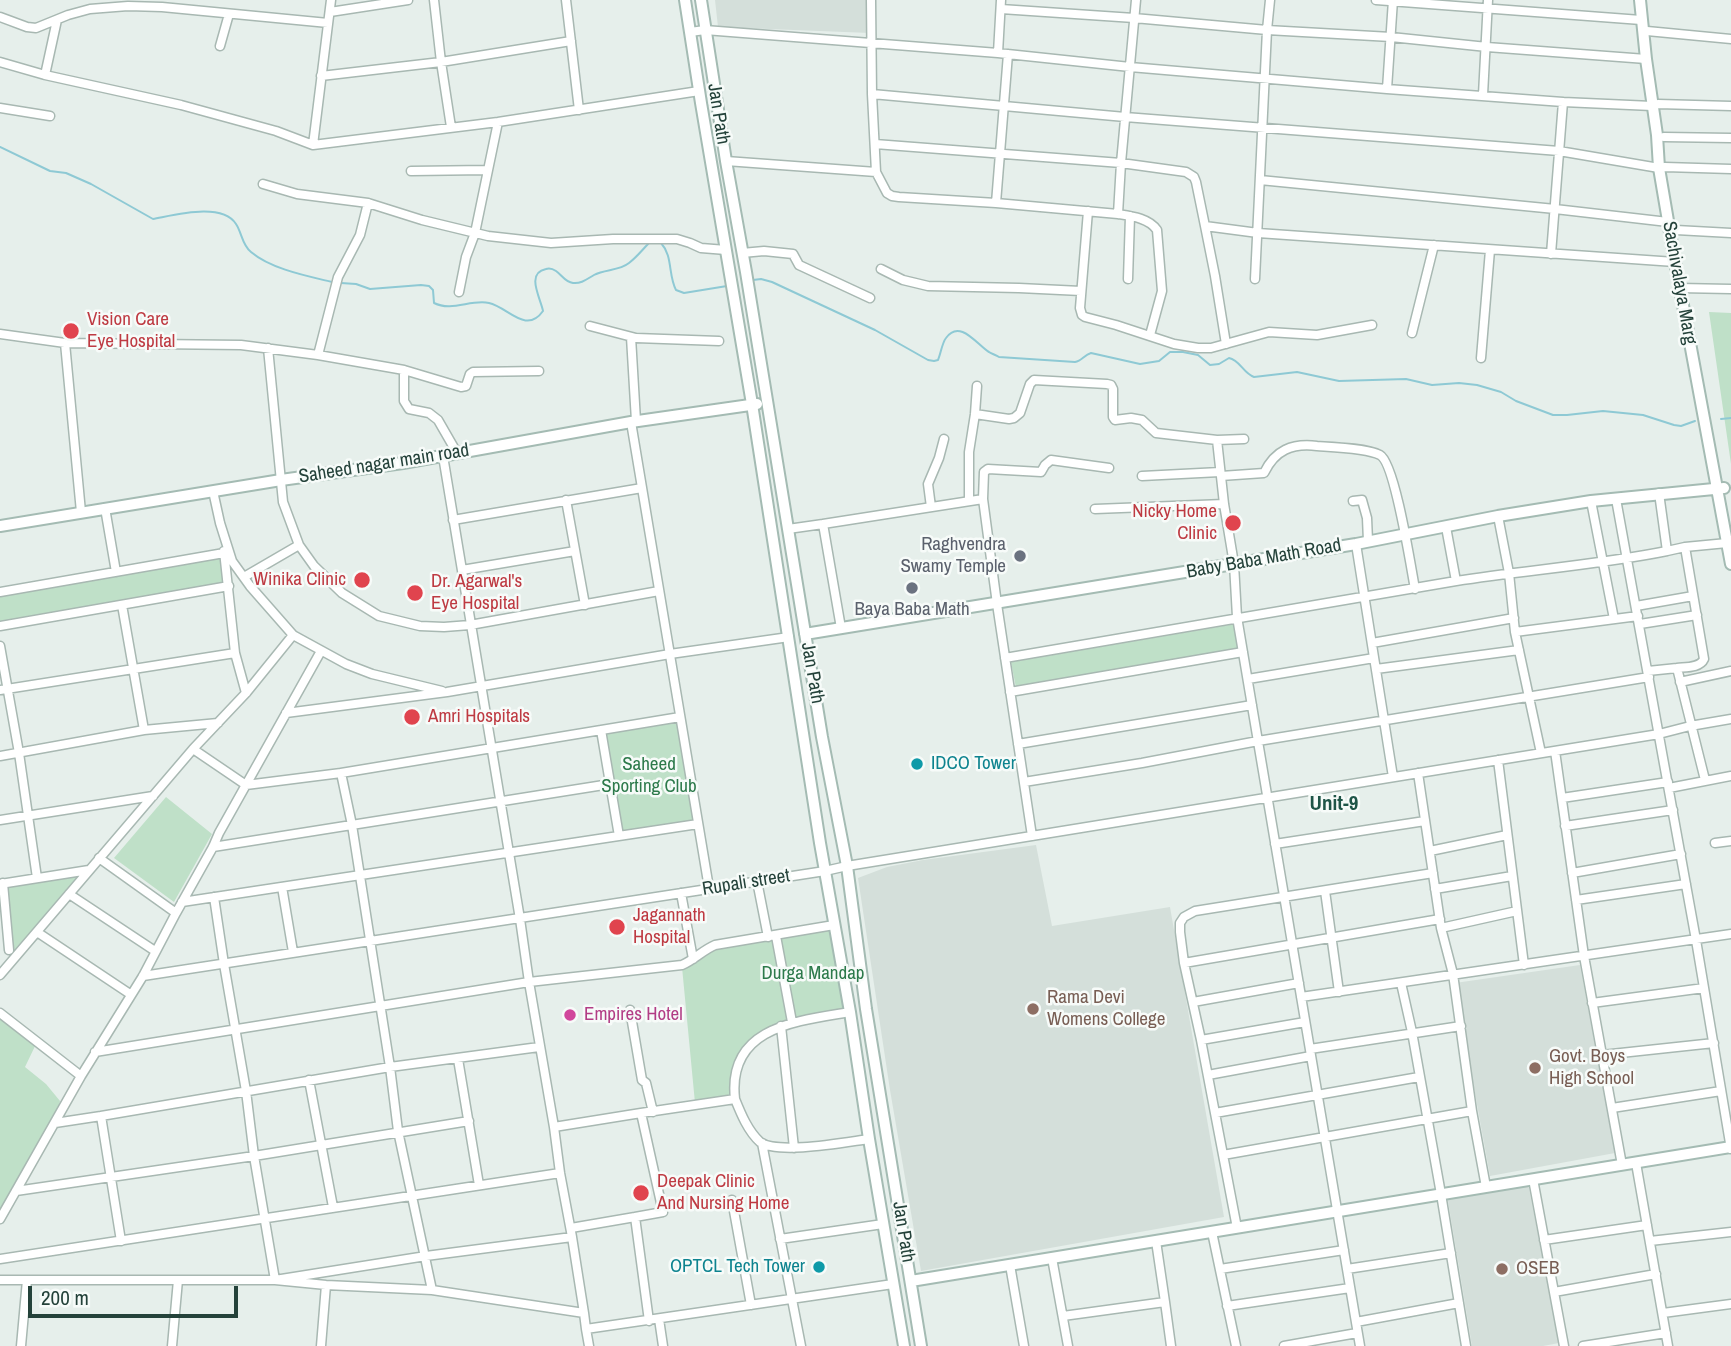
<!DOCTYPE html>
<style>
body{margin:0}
#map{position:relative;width:1731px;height:1346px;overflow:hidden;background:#e6efeb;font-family:"Archivo Narrow",sans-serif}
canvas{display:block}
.scale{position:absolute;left:28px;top:1286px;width:210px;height:32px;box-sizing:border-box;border:4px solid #24423a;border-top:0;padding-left:9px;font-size:21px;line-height:24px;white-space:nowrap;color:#24423a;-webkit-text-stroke:5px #f7fbf9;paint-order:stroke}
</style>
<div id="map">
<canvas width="1731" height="1346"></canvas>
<div class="scale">200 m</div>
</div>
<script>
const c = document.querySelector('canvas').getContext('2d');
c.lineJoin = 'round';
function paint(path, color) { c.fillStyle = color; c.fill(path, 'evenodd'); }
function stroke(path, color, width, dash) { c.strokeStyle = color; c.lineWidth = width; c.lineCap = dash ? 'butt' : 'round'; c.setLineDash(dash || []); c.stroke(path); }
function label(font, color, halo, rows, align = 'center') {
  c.font = font + ' "Archivo Narrow",sans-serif'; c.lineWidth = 5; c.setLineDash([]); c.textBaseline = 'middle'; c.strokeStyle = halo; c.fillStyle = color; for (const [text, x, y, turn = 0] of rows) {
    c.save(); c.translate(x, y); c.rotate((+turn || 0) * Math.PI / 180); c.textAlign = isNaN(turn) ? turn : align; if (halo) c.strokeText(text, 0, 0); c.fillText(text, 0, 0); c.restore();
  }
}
paint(new Path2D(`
 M715,0H867L870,33L718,27Z
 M1036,845L1052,926L1170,907L1224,1217L921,1271L890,1090L858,878L887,867L923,860Z
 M1580,965L1615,1153L1490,1176L1455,983Z
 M1528,1183L1559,1343L1543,1346H1472L1447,1195Z`), '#d4dfda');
paint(new Path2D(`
 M1709,312L1731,313V464Z
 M224,550L229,586L0,626V591Z
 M1235,624L1239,649L1016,688L1011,662Z
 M677,721L693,821L622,832L606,732Z
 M166,797L212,834L174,902L114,858Z
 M89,870L23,950H9L3,883Z
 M833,926L849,1011L792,1021L777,937Z
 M775,938L790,1022L765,1032L740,1059L734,1099L695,1103L682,967L715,947Z
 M0,1013L37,1042L25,1067L46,1084L60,1101L55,1123L0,1217Z`), '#bfe0c8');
stroke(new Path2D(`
 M0,147L50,171L66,173L91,184L153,219C175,215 222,202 236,224C242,233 242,245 251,252C271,269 307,276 332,282
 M661,243C673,256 668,275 676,290L684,293L727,286
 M753,280L761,279L772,282L875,330L928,360L934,361L938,360C941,353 942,343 946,338C960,318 978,346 989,352C992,354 996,355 999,357L1075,362C1082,361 1084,355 1091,353L1140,364L1159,361L1170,352H1183L1198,355L1210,365L1219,364L1229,358C1240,360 1243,373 1254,377L1297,372L1339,381L1406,379L1432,385L1459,383L1477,385L1501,392L1516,401L1553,415H1567L1603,411L1643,415L1674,425L1681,426L1695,421
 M341,283L356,284L370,289L421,285L429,286L433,290L434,303C452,312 471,299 489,303C508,307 526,335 543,311C541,299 525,273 546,269C549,268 553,269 556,271C562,275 565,282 573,283C581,284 587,279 594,275C605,269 619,271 629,263C637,257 643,249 649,243
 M1721,419L1731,418`), '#8ec9d4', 2);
const street = new Path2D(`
 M434,0L441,62L451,127
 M566,0L579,110
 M871,0L872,94L876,172L887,193L892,196L899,197L996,203L1118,214L1121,163L1136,0
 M1376,0L1641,20
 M1001,9L1134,18L1267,30L1391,37L1487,47L1646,59
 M330,12L408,0
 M0,17L27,27L36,28L68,15L90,9L128,6L162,7L328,23
 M1647,31L1731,39
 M690,32L705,30L998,53L1130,67L1387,89L1563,102L1652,106L1658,104L1731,106
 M220,46L229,14
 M998,53L1001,0
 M0,62L45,75L181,105L276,131L313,145L498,122L699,91
 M45,75L57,20
 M321,76L441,62L571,41
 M1387,89L1393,0
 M872,94L1125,117L1559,151L1659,168L1665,167L1731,169
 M1483,95L1488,0
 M0,108L50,116
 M1664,137L1731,138
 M875,144L1121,163L1186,172L1194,177L1196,182L1205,226L1258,233L1675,262
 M313,145L331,0
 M726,161L876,172
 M411,171L487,170
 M1260,180L1555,209L1668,222
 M263,184L297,194L368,203L422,220L488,236L551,243L613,239H677L690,243L701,248L726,250
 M996,203L1008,54
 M1088,211L1080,308L1082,315L1085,317L1116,325L1174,344L1198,348H1211L1269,332L1317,335L1372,325
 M1118,214C1131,216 1149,218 1157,230L1162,291L1150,335
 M1205,226L1215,276L1226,344
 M1670,231L1676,230L1731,233
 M742,253L764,251L793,254L799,265L870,298
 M1551,254L1563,102
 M881,269L903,280L928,286L1019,288L1081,291
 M1128,279L1130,216
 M1255,279L1267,30L1270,0
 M1679,288L1731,289
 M459,292L466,257L475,233L481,204L498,122
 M590,326L636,338L719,341
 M1412,333L1434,245
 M0,334L65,343L241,345L318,355L404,370V401L409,409L429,413L438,420L457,453
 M631,337L636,421
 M65,343L81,512
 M268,348L283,502L299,545L314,566L342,593L379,616L420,626L444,627L470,625L659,591
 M318,355L338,277L360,235L368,203
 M1481,358L1490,250
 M404,370L461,387L466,386L470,374L473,372L539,371
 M975,414L1009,419L1014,418L1020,413L1030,384L1034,380L1107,384L1111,385L1113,389V417L1115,420L1131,418L1142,420L1156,433L1217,440
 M631,422L709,888
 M1244,439L1217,440L1224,504L1234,564L1237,617L1360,1346
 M443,456L520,919L529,982L554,1127L560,1173L572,1237L584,1313
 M1142,476L1220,472
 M1221,476L1264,473C1275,450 1292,443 1317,446C1332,447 1367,448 1380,455C1395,463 1411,568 1415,589
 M213,491L220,523L232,561L250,586L293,635L346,664L372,674L442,691
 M1659,493L1667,551L1685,547L1727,543
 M983,499L984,472L988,469L1041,472L1045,465L1051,460L1109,468
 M1616,499L1696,940L1731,1149
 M566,500L585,605
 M969,501V452L975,414L977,386
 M1353,501L1362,500L1367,518L1368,541
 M1591,501L1614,619
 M931,507L928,484L939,458L944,439
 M105,508L116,572
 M1095,509L1224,504
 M1498,516L1509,573L1515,632L1541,753
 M453,520L642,488
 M1446,527L1456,581
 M788,529L823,524
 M1356,544L1393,777
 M1685,547L1704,659C1700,668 1686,667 1677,668L1705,780
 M224,551L235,653L246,693
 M462,570L575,551
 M244,577L299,545
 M0,592L224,553
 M122,605L144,730
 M1636,606L1693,596
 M1640,624L1697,615
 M0,626L229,586
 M841,628L823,524L983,499L997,604L1032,836
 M1515,632L1638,616
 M1372,643L1514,618
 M0,646L19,753L37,878
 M1005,658L1456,581C1526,570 1598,565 1667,551
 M1376,669L1519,650
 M1648,671L1677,668
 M1248,679L1374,658
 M1680,682L1731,671
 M0,690L235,653
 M1010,692L1243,652
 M286,713L447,692L670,654L789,637
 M601,730L619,836
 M1018,744L1252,705
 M193,749L246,785L341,773L680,717
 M1555,751L1584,956L1622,1165
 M0,756L144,730L218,723
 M1498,760L1524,965
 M341,773L352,825L390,1067L398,1131L432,1290
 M1418,773L1441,928L1453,974L1472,1111L1486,1187
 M1024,782L1142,763L1258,741L1649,677
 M1669,788L1731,776
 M1562,798L1668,782
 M0,820L153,796
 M1565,826L1673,810
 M1715,843L1731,841
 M1275,844L1425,821
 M213,847L610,784
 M1430,851L1507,835
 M99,858L176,913
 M1572,873L1681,854
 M757,881L768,937
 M3,883L9,950
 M0,884L89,870
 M282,887L293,952
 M1435,889L1512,876
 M1325,891L1339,992
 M681,893L693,959
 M69,894L155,951
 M214,897L224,964L246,1091L254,1156L275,1280L426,1256L572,1237
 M1576,900L1686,884
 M182,902L698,824
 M1441,928L1517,911
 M37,932L130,994
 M776,936L792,1022
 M1184,963L1440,919
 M0,975L193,749L246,693L293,635
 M143,976L825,871L847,866L1659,734L1690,726L1731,719
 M1401,983L1412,1032L1441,1194L1466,1346
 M1301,997L1731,934
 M1193,1002L1299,983
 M1592,1003L1704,988
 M630,1010L642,1080L646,1083L653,1112
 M0,1013L81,1076
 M781,1026L794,1148
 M1201,1040L1305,1022
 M1310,1049L1461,1026
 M95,1052L529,982L682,965C694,960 703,950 715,945L834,925
 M1602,1055L1714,1043
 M458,1059L479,1185
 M1208,1075L1311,1056
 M309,1080L333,1207
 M735,1099C727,1027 796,1021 850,1012
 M1612,1108L1721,1091
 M641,1113L735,1099C741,1114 748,1131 760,1142C778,1155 846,1142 869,1139
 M1215,1113L1419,1077
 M101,1116L121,1241
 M55,1123L101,1116L390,1067L539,1047
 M554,1127L641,1113L663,1212L635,1217
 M762,1143L801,1346
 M1223,1155L1472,1111
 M1636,1163L1668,1346
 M1533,1179L1564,1346
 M16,1191L254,1156L469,1121
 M732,1200L751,1305
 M0,1219L81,1076L143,976L176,913L213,847L219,833L321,651
 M571,1228L635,1217L649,1321
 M1237,1228L1201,1040L1184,963L1180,932V923L1184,917L1195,911L1433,873
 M1212,1232L1236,1346
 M780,1239L883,1224
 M1544,1240L1647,1225
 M1156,1241L1165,1302
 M1650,1241L1731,1232
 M1052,1258L1068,1346
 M0,1259L560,1173
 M1010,1265L1024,1346
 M1220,1269L1344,1250
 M1347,1269L1451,1253
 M0,1280H275L326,1285L432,1290L584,1313L586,1329
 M1554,1292L1656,1274
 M1227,1306L1350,1288
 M1663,1313L1731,1304
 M1063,1316L1165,1302L1171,1346
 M659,1319L663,1346
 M1356,1322L1459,1303
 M21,1346L27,1280
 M172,1346L178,1280
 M321,1346L326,1285
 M589,1346L586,1329L893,1284
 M1284,1346L1357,1333
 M1583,1346L1666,1333`);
const secondary = new Path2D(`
 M685,0L701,103L752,404L820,843L850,1012L869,1139L904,1346
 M701,0L726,161L746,272L822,737L847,866L866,1009L921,1346
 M1640,0L1646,59L1657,135L1659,168L1675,262L1731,564
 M0,526L281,480L403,463L631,422L757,404
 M805,634L1356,544L1498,516L1591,501L1724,488
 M911,1281L1731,1147`);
stroke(street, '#a8b8b2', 11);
stroke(secondary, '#a4bbb3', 14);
stroke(street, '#fff', 8);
stroke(secondary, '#fff', 10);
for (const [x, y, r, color] of [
 [71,331,9,"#e0444e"],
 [1233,523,9,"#e0444e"],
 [1020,556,7,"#6b7280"],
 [362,580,9,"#e0444e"],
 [912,588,7,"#6b7280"],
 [415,593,9,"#e0444e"],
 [412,717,9,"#e0444e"],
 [917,764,7,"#0f9aa8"],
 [617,927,9,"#e0444e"],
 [1033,1009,7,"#8d6e63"],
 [570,1015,7,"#d1479c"],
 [1535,1068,7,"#8d6e63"],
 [641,1193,9,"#e0444e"],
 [819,1267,7,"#0f9aa8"],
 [1502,1269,7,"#8d6e63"]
]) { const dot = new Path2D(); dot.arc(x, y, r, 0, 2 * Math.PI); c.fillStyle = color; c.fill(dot); stroke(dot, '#f7fbf9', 2.5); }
label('19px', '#24423a', '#f7fbf9', [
 ["Jan Path",718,114,81],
 ["Sachivalaya Marg",1679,283,80],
 ["Saheed nagar main road",384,464,-9],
 ["Baby Baba Math Road",1264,559,-10],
 ["Jan Path",812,673,80],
 ["Rupali street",746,883,-9],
 ["Jan Path",903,1232,81]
]);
label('19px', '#be3a42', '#f7fbf9', [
 ["Vision Care",87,320],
 ["Eye Hospital",87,342],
 ["Nicky Home",1217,512,"right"],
 ["Clinic",1217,534,"right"],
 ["Winika Clinic",346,580,"right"],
 ["Dr. Agarwal's",431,582],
 ["Eye Hospital",431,604],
 ["Amri Hospitals",428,717],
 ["Jagannath",633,916],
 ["Hospital",633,938],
 ["Deepak Clinic",657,1182],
 ["And Nursing Home",657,1204]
], 'left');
label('19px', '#5b616d', '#f7fbf9', [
 ["Raghvendra",1006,545],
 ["Swamy Temple",1006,567],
 ["Baya Baba Math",912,610,"center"]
], 'right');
label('19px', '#0d838f', '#f7fbf9', [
 ["IDCO Tower",931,764],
 ["OPTCL Tech Tower",805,1267,"right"]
], 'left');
label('19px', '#2d7a4b', '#f7fbf9', [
 ["Saheed",649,765],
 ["Sporting Club",649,787],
 ["Durga Mandap",813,974]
]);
label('19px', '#785e54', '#f7fbf9', [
 ["Rama Devi",1047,998],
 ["Womens College",1047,1020],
 ["Govt. Boys",1549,1057],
 ["High School",1549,1079],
 ["OSEB",1516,1269]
], 'left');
label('19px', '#b23c85', '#f7fbf9', [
 ["Empires Hotel",584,1015]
], 'left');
label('bold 21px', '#1f5548', '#f7fbf9', [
 ["Unit-9",1334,804]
]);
</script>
